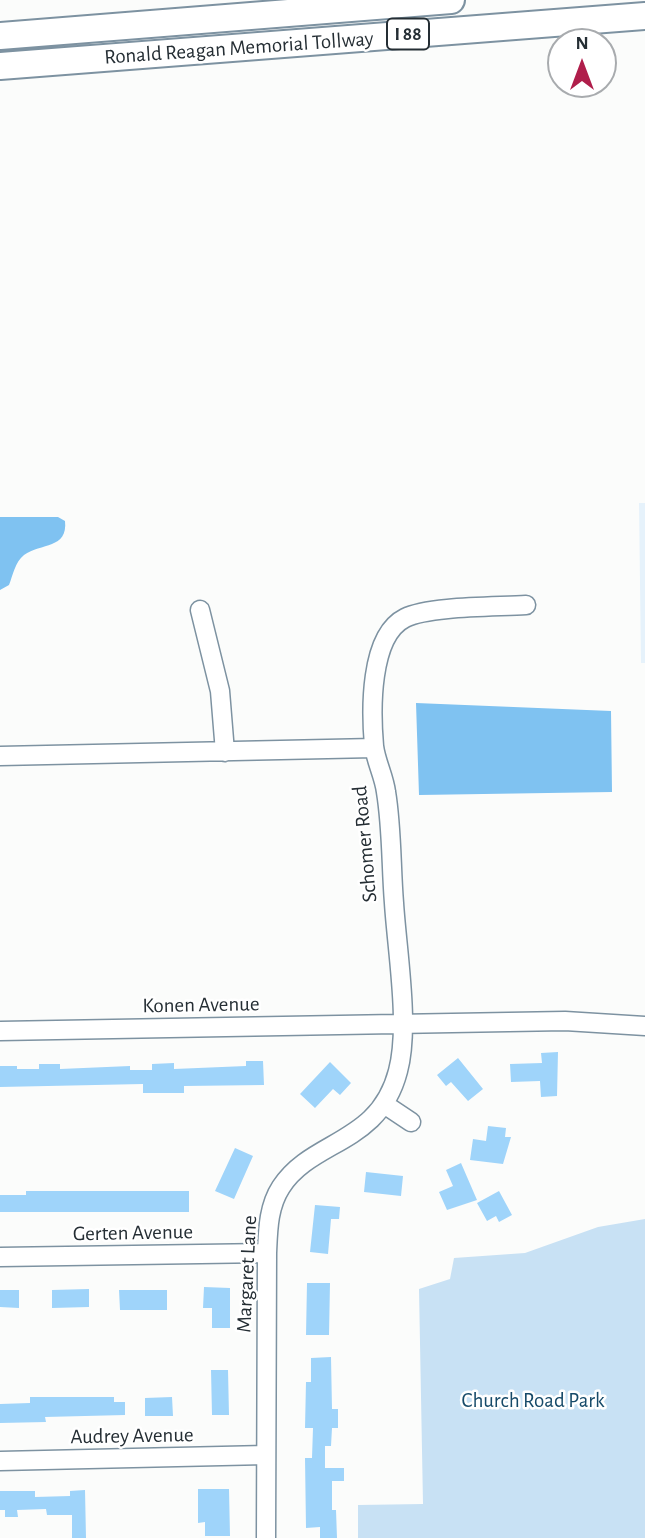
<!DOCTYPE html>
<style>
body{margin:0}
#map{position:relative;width:645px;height:1538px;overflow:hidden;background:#fbfcfb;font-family:"Alegreya Sans",sans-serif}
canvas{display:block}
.north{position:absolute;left:547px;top:28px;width:70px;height:70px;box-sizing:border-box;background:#fff;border:2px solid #a8abae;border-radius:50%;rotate:0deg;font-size:19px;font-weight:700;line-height:28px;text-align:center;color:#252e34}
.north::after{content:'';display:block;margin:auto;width:24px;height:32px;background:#b01e4b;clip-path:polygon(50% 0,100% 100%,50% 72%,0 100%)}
</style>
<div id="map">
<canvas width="645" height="1538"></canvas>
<div class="north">N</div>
</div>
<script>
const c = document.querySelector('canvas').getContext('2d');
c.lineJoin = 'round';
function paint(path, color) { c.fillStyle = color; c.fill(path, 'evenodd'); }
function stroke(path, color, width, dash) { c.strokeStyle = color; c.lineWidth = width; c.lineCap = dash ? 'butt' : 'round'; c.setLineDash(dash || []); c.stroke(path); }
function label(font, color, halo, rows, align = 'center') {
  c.font = font + ' "Alegreya Sans",sans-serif'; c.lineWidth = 5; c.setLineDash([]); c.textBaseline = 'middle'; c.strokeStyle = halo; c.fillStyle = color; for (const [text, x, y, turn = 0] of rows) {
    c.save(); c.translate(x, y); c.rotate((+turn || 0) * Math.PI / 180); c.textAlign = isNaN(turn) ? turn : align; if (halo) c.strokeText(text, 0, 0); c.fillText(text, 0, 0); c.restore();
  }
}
paint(new Path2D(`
 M639,503H645V663H641Z`), '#e6f2fb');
paint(new Path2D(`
 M645,1219V1538H358V1505L423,1504L419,1289L450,1279L454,1258L525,1253L598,1227Z`), '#c8e1f4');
paint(new Path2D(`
 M0,517H58L65,521C68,549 41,543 24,555C15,562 13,575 9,585L0,590Z
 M416,703L611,711L612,792L419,795Z`), '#7fc2f1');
paint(new Path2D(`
 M558,1052L557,1096L541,1097L540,1081L511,1082L510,1064L542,1063L541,1053Z
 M458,1058L483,1089L468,1101L451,1082L446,1086L437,1075Z
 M246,1061H263L264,1085L184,1086V1093H143V1084L0,1087V1066H17V1069H39V1064H60V1069L130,1066V1070H152V1064L174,1063V1069L246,1066Z
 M330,1062L351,1083L340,1095L333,1089L315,1108L300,1094Z
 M488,1126L506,1128L505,1137H511L503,1164L470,1160L473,1139L486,1141Z
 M235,1148L253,1156L234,1199L215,1191Z
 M461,1163L477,1200L447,1210L439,1192L453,1186L446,1170Z
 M366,1172L403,1176L401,1196L364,1192Z
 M26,1191H189V1212H0V1195H26Z
 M499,1191L512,1215L499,1222L496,1216L487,1221L477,1203Z
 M315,1205L340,1207L339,1219H331L328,1254L310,1252Z
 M307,1283H330L329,1335H306Z
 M204,1287L230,1288V1328H212V1308H203Z
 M89,1289V1307L52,1308V1290Z
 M0,1290H19V1308L0,1307Z
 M119,1290H167V1310H120Z
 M331,1357L332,1409H338V1428H332L331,1446H325V1468H344V1481H332V1510H336L337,1538H320V1527L306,1528L305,1458H312L313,1428H305L306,1382H311V1358Z
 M211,1370H228L229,1415H212Z
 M30,1397H114V1402H125V1415L45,1417L46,1422L0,1423V1404L30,1403Z
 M172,1397L173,1416H145V1398Z
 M198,1489H229L230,1536H205V1522L198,1523Z
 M85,1490L86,1538H72V1515H47L46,1509L17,1510L18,1517H5V1510H0V1491H35V1497L70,1496V1491Z`), '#9fd4fa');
const minor = new Path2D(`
 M200,610L220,691L225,752
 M0,756L374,748
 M0,1031L565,1021L645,1026
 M384,1104L411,1122
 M0,1257L267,1253
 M0,1461L266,1455
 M266,1538L267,1253C268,1231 268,1207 281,1187C312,1139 379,1145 398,1071C410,1026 397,951 394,903C391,866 392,828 386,792C384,776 376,762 374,746C371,712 369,636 405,618C429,606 497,607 526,605`);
const highway = new Path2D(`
 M0,36L451,0
 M0,66L645,16`);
stroke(minor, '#7d92a1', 21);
stroke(highway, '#7d92a1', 30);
stroke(minor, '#fff', 18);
stroke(highway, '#fff', 26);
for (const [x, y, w] of [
 [408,34,42]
]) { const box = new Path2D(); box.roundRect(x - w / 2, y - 15.5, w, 31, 5); c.fillStyle = '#fff'; c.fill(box); stroke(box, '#252e34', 2); }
label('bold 19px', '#252e34', null, [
 ["I 88",408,34]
]);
label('21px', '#252e34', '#fff', [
 ["Ronald Reagan Memorial Tollway",239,48,-4],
 ["Schomer Road",365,844,-95],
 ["Konen Avenue",201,1005,-1],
 ["Gerten Avenue",133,1233,-1],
 ["Margaret Lane",247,1274,-87],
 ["Audrey Avenue",132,1436,-1]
]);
label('21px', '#164a69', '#fff', [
 ["Church Road Park",533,1401]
]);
</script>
